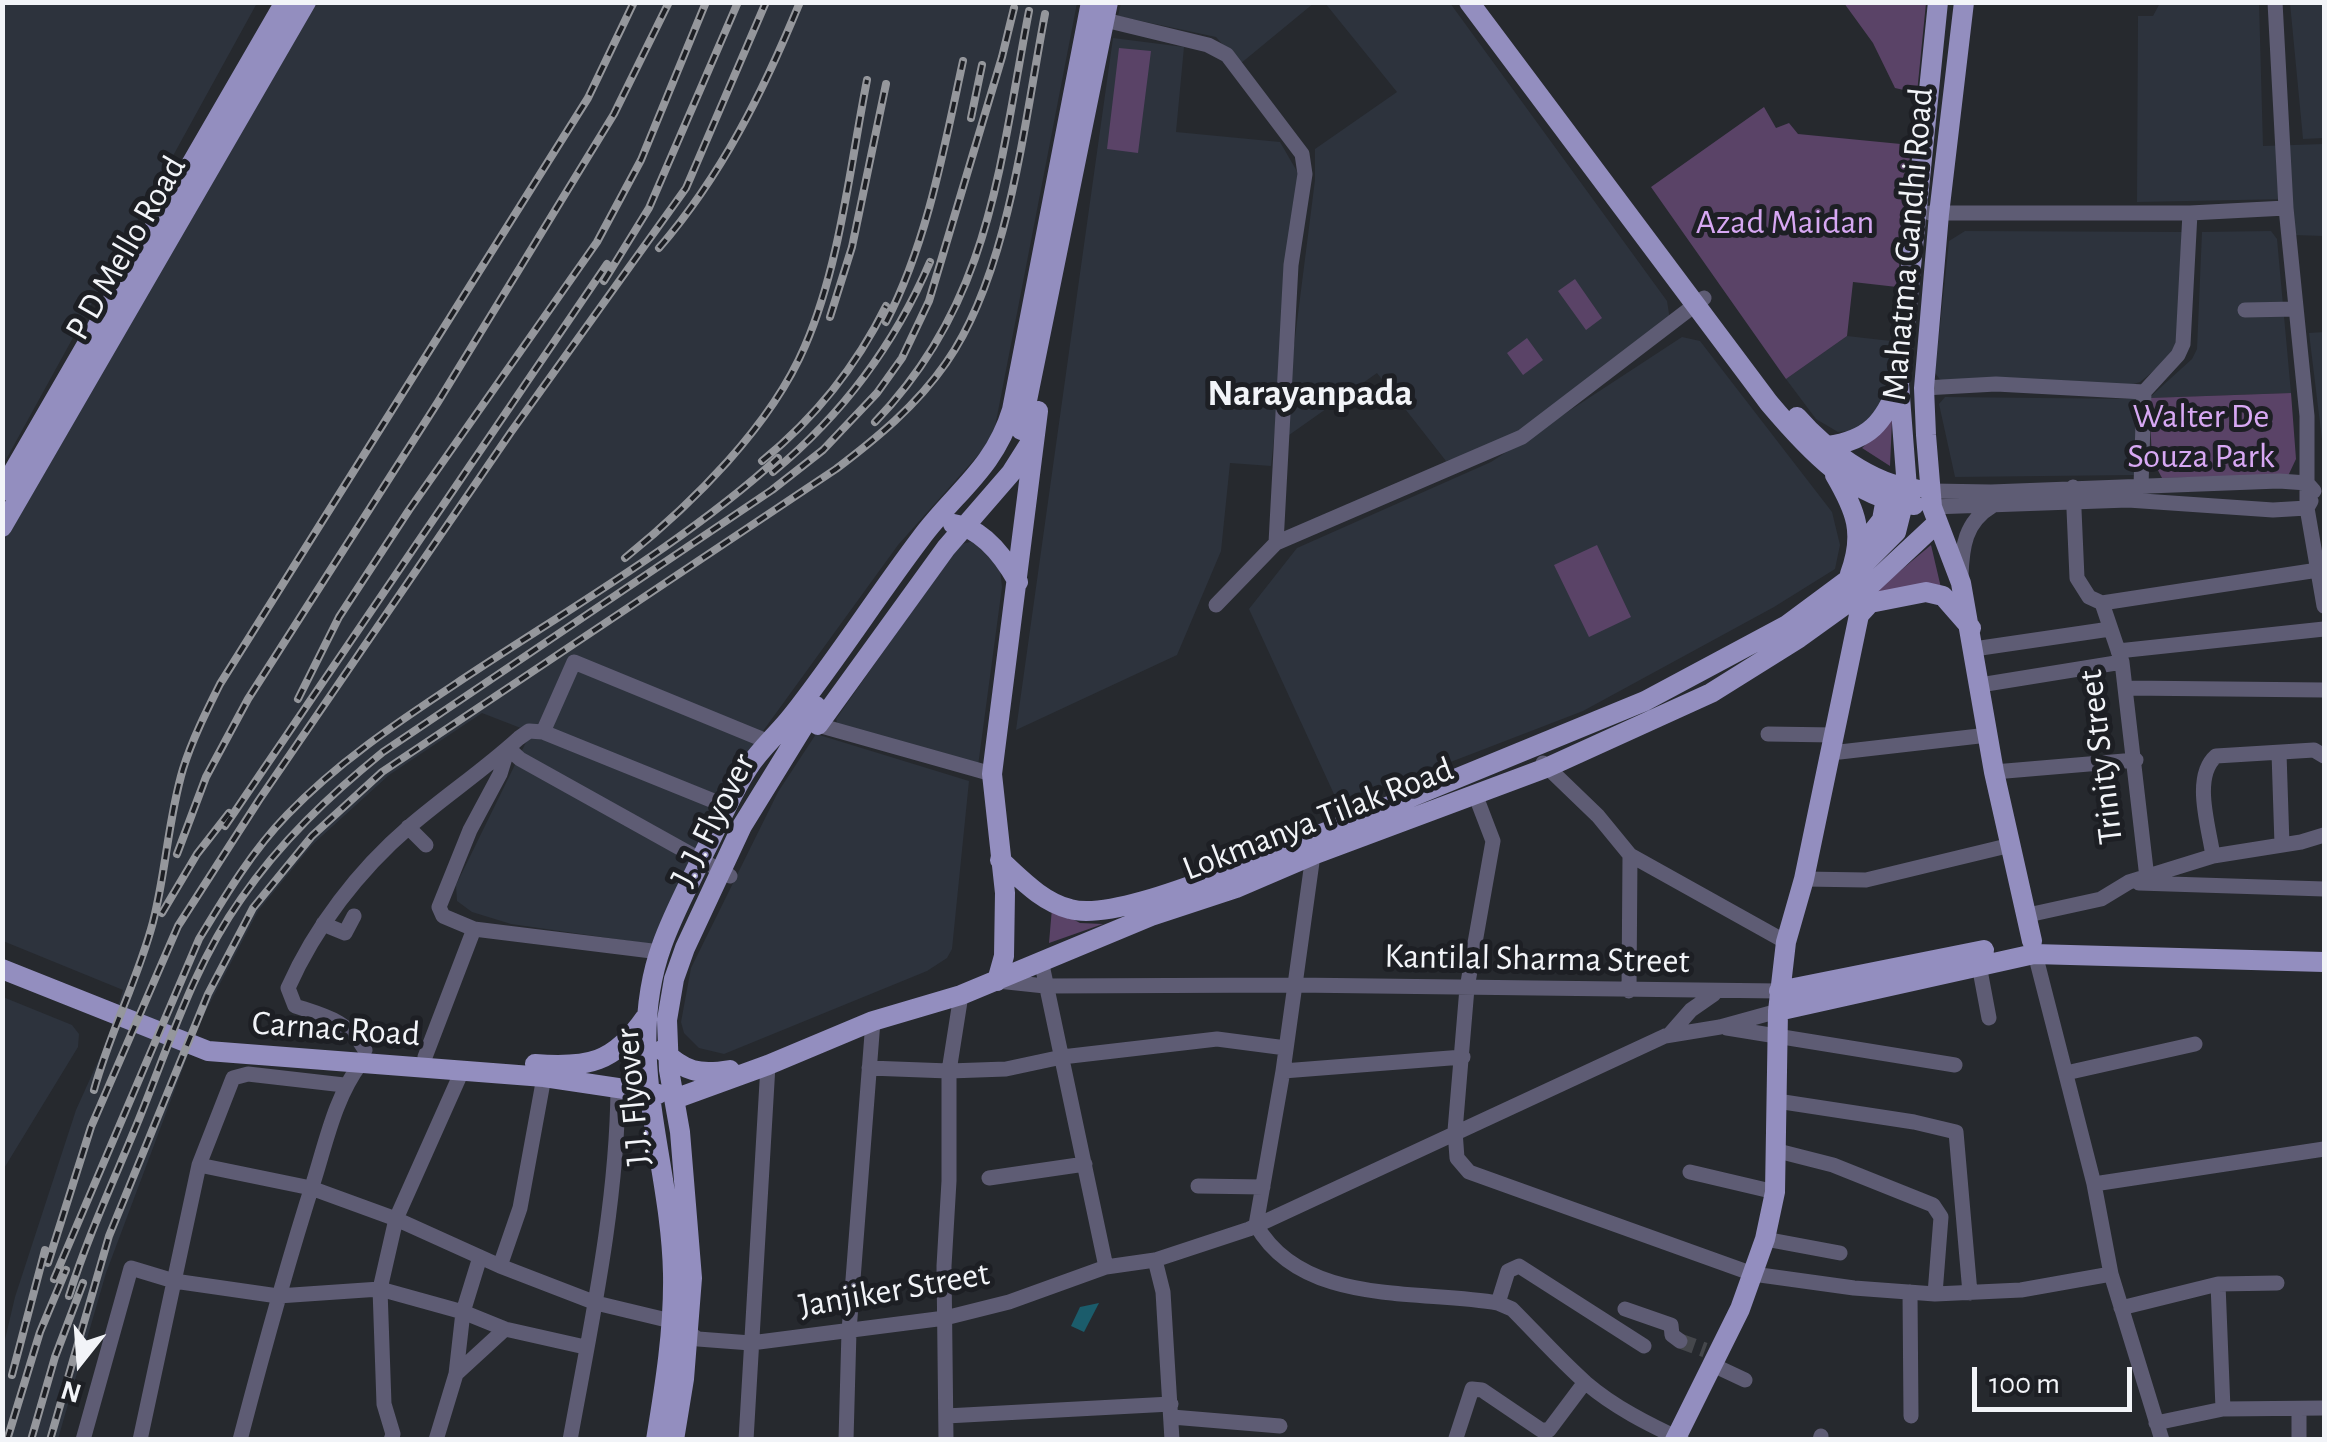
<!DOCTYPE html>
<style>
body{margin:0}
#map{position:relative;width:2327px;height:1442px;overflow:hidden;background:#26292e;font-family:"Alegreya Sans",sans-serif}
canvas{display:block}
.frame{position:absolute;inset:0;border:5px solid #f2f4f8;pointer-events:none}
.north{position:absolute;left:30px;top:1312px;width:100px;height:100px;-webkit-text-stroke:8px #1d1f24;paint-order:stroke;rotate:197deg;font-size:28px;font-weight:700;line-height:40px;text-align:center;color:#f2f4f8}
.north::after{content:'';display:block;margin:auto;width:35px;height:45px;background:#f2f4f8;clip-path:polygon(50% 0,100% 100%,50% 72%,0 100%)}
.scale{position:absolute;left:1972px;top:1367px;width:160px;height:45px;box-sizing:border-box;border:5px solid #f2f4f8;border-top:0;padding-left:12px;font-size:30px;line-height:35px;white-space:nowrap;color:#f2f4f8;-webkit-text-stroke:8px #1d1f24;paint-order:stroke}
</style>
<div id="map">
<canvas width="2327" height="1442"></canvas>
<div class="frame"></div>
<div class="north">N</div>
<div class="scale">100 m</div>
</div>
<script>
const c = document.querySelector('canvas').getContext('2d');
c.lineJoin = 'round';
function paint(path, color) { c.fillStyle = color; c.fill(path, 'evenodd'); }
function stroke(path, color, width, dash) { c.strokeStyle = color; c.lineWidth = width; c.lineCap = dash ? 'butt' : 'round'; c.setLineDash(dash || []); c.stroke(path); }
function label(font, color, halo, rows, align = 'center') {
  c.font = font + ' "Alegreya Sans",sans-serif'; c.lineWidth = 10; c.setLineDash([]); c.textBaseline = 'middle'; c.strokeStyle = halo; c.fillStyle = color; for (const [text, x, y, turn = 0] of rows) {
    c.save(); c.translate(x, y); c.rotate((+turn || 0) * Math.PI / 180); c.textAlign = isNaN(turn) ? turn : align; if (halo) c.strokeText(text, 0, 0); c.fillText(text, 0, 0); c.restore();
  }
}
paint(new Path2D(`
 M3,2L257,3L3,465L2,3Z
 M313,3H1077L994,432L981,452L898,545L763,731L720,809L657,945L511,924L472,912L457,901L456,885L531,732L482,713L389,775L312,845L258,911L201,1020L106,1273L58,1439L3,1440V1348L15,1297L76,1110L108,1039L123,990L3,941V542Z
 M1121,3H1314L1240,64L1216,37L1118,16Z
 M1325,3H1450L1667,301L1670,320L1517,439L1446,461L1377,373L1282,440L1315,180V149L1397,92Z
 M2160,3H2259L2263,146L2324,144V236L2293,235L2290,199L2137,202L2138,16H2153Z
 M2290,3H2324V138L2303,139Z
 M1113,38L1184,47L1176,132L1280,142L1302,180L1271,466L1230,463L1221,551L1177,655L1016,730Z
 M1965,231L2182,232L2176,353L2140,382L2122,388L1942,382L1935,373L1949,241Z
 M2271,231L2277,239L2291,393L2149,398L2192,359L2197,349L2202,232Z
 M2324,332V456L2309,333Z
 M1847,336L1891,341L1887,385L1877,412L1860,430L1838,432L1816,419L1786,379Z
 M1682,337L1700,341L1832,512L1840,545L1835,569L1774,607L1583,711L1339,805L1249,609L1297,548L1491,462Z
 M1945,397L2137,399L2141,468L2134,475L1955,477L1939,404Z
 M974,541L989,552L1000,569L1002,587L978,766L838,725L836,719L958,545Z
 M816,734L969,781L952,949L947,958L927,971L724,1054L699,1048L684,1033L681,1022L691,968L778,792Z
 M3,997L72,1025L79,1034L78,1047L3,1170Z`), '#2d333d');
paint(new Path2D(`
 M1844,3H1926L1917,93L1895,88L1873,43Z
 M1119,48L1151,51L1138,153L1107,149Z
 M1764,107L1776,128L1789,123L1798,134L1911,145L1897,287L1853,282L1847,336L1786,379L1651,187Z
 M1575,279L1602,318L1586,330L1558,291Z
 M1527,338L1543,360L1523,375L1507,353Z
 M2291,393L2296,459L2288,476L2162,478L2152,459L2149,398Z
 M1892,420L1890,466L1862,448Z
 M1597,545L1631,617L1589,637L1554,565Z
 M1931,545L1942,592L1869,597Z
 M1052,908L1080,923L1103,924L1049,943Z`), '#5a4367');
paint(new Path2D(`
 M1099,1303L1084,1332L1071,1326L1080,1307Z`), '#1b5c6b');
stroke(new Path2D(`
 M1680,1341L1705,1350`), '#45474c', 15, [15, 8]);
stroke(new Path2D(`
 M2275,2L2286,208L2307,416V508L2324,606
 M1105,20L1208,45L1227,55L1302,154L1305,174L1291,265L1276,543L1216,605
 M1930,213H2190L2286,208
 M2245,310L2296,309
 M1924,388L1996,384L2144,392
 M2144,392L2178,355L2183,344L2190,213
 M2141,486L2144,392
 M2073,487L2077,578L2089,597L2102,603L2122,662L2147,878
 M1932,491L1991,492L2279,481L2307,483L2314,491
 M1932,507L2128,500L2273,510L2307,508L2311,501
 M1276,543L1522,437L1704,298
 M1961,576C1962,547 1965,522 1992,506
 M2102,603L2318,570
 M1974,649L2110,629
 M2118,651L2324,629
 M1980,685L2122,662
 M2126,688L2324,690
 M818,725L992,774
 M543,732L574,662L769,742
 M1768,734L1835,735
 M508,748L500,774L470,830L439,907L443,916L474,929L660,952
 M508,748L520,759L730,876
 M1831,753L1988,735
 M2279,753L2282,845
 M1543,763L1598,816L1630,855L1786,942
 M1994,772L2136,760
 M1475,794L1493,841L1467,988L1455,1131L1457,1158L1469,1172L1753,1274L1854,1288L1935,1294L2021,1290L2111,1274
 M408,827L426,845
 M1313,855L1283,1071L1256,1225C1303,1307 1418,1289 1498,1303L1512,1309C1537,1334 1560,1360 1586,1383C1614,1407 1648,1424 1682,1440
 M2213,856C2209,827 2192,777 2216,756L2314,750L2324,756
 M1804,879L1866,880L2011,845
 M2139,883L2324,889
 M2028,915L2101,899L2129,882L2213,856L2301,842L2324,835
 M323,924L345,933L354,916
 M2033,946L2094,1184L2111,1274L2162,1440
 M1041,960L1106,1267
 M1979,965L1989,1018
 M998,981L1045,986L1295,985L1779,991
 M1629,991L1630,855
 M1727,1028L1955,1065
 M1670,1034L1691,1010L1714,994
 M365,1050C349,1021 325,1016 295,1006L288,988C315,927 359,870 409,827C445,796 484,770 519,738L529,731L543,732L726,806
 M425,1057L474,929
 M869,1068L949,1071L1006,1069L1062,1057L1217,1039L1286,1048
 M1283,1071L1463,1057
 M2066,1073L2195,1044
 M1777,1101L1914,1122L1956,1132L1970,1293
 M1778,1151L1833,1165L1933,1205L1941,1217L1935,1294
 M199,1165L311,1188L396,1219L500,1266L596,1303L671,1321L698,1339L751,1343L945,1318L1009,1302L1106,1267L1155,1260L1249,1229L1665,1036L1720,1027L1778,1011
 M1690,1172L1775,1192
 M989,1178L1085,1164
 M2094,1184L2324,1149
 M1198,1186L1263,1187
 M1765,1239L1840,1253
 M1155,1260L1163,1292L1172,1440
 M500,1266L520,1208L544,1077
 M2218,1284L2223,1409
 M1910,1292L1911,1416
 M1498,1303L1508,1271L1519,1266L1644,1346
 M2121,1308L2218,1284L2277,1283
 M1625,1309L1671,1325L1672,1335L1680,1341
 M1713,1365L1745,1380
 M456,1374L463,1312L480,1257
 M2299,1409V1440
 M946,1416L1171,1404
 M1172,1417L1280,1426
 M2156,1423L2223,1409L2324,1408
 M1456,1438L1472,1389L1482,1390L1541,1430H1549L1585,1382
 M83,1440L131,1268L174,1281L278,1296L380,1289L463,1312L505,1329L585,1347
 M140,1440L199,1165L233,1078L248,1074L344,1085
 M240,1440C263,1352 287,1264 315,1177C327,1138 336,1096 361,1063
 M391,1440L393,1434L384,1404L380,1289L396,1219L462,1071
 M436,1440L456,1374L505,1329
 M570,1440C591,1324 617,1206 618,1088
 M746,1440L768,1065
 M846,1440L849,1331L873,1021
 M946,1440L944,1266L949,1181V1071L961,995
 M1820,1440L1821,1436`), '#5e5c74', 15);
stroke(new Path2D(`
 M1469,2L1769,403C1807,448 1853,499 1914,505
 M1964,2L1939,214L1924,388L1926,435L1932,507L1961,583L1994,772L2032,941
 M1797,417C1824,448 1872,485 1915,489
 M1021,430L1108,2
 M1828,446C1869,440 1884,423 1899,384
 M1835,475C1856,511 1865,533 1850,574
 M2,491L285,2
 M953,524C983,528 1004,557 1018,582
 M2,527L306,2
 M1859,549L1882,520L1886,498
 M818,725L946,548L1011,473L1030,443
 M1000,860C1021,879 1042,902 1070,909C1107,920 1198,883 1236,869L1645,701L1787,625L1849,579L1896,532L1907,488L1899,384L1938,2
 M2,969L208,1051L544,1077L658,1094
 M997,981L1004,956L1005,893L992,774L1038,411
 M1779,991L1984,950
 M1778,1011L2034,954L2324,962
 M662,1050C685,1072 699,1075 730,1070
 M535,1064C588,1068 614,1063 645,1018
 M680,1097L768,1065L873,1021L961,995L1151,916L1236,888L1313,855L1546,768L1711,693L1799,638L1863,592L1937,523
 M656,1440C665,1385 674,1329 673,1274C671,1162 622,1055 662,945C673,914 689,885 703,855C718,826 730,796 748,768C760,749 778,734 792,716C837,659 877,596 921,538C955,492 994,469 1012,410L1091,2
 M674,1440L684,1379L692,1278L680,1132L669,1070L667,1020L674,979L685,948L742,826L816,706
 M1675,1440L1740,1309L1765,1239L1775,1192L1778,1011L1786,942L1804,879L1859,615L1870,603L1926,592L1943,596L1971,628`), '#938ebf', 20);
const rail = new Path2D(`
 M971,118L982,65
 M659,248C722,175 763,92 800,2
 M604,281L649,208L738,2
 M830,317L852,247L886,84
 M886,322C927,243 944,149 963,61
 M875,422C991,302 999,166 1029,11
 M762,461C815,418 856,367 886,306
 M773,472C843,414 894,346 930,262
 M625,558C692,504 771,426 805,346C840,265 850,166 867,80
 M298,699L339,617L409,510L597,242L641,160L706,2
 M225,826L607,264
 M177,854L206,777L248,699L438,402L614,114L669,2
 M162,913L197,854L229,813
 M94,1090C110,1032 138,979 153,922C166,872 168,819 183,769C192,740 206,712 220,684L588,98L634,2
 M48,1263L91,1127L178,926L259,800L511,432L686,188L766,2
 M54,1279L199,939C225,896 252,851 287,815C337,763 395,724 454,685C560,614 685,543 778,458
 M69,1296C88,1235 115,1178 139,1119C169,1045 194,965 241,899C280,842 330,795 383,752L772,490L823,450L877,393L902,358L929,301L1002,57L1014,8
 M12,1375L45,1250
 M7,1440L40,1332L66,1270
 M31,1440L55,1357L83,1283
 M50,1440L109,1236L208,994L253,908L312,836L382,772L836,469C877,438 916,406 946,363C1009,273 1024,123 1045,14`);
stroke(rail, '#95979c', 8);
stroke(rail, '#1d1f24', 4, [11]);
label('35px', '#d7a8f3', '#1d1f24', [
 ["Azad Maidan",1785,222],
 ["Walter De",2201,416],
 ["Souza Park",2201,456]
]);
label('35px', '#f2f4f8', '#1d1f24', [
 ["Mahatma Gandhi Road",1908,244,-85],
 ["P D Mello Road",126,248,-60],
 ["Trinity Street",2101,757,-97],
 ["Lokmanya Tilak Road",1318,819,-21],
 ["J. J. Flyover",713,820,-63],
 ["Kantilal Sharma Street",1537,959,1],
 ["Carnac Road",336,1029,4],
 ["J.J. Flyover",633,1097,-95],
 ["Janjiker Street",894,1290,-10]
]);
label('bold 38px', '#f2f4f8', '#1d1f24', [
 ["Narayanpada",1310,394]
]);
</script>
